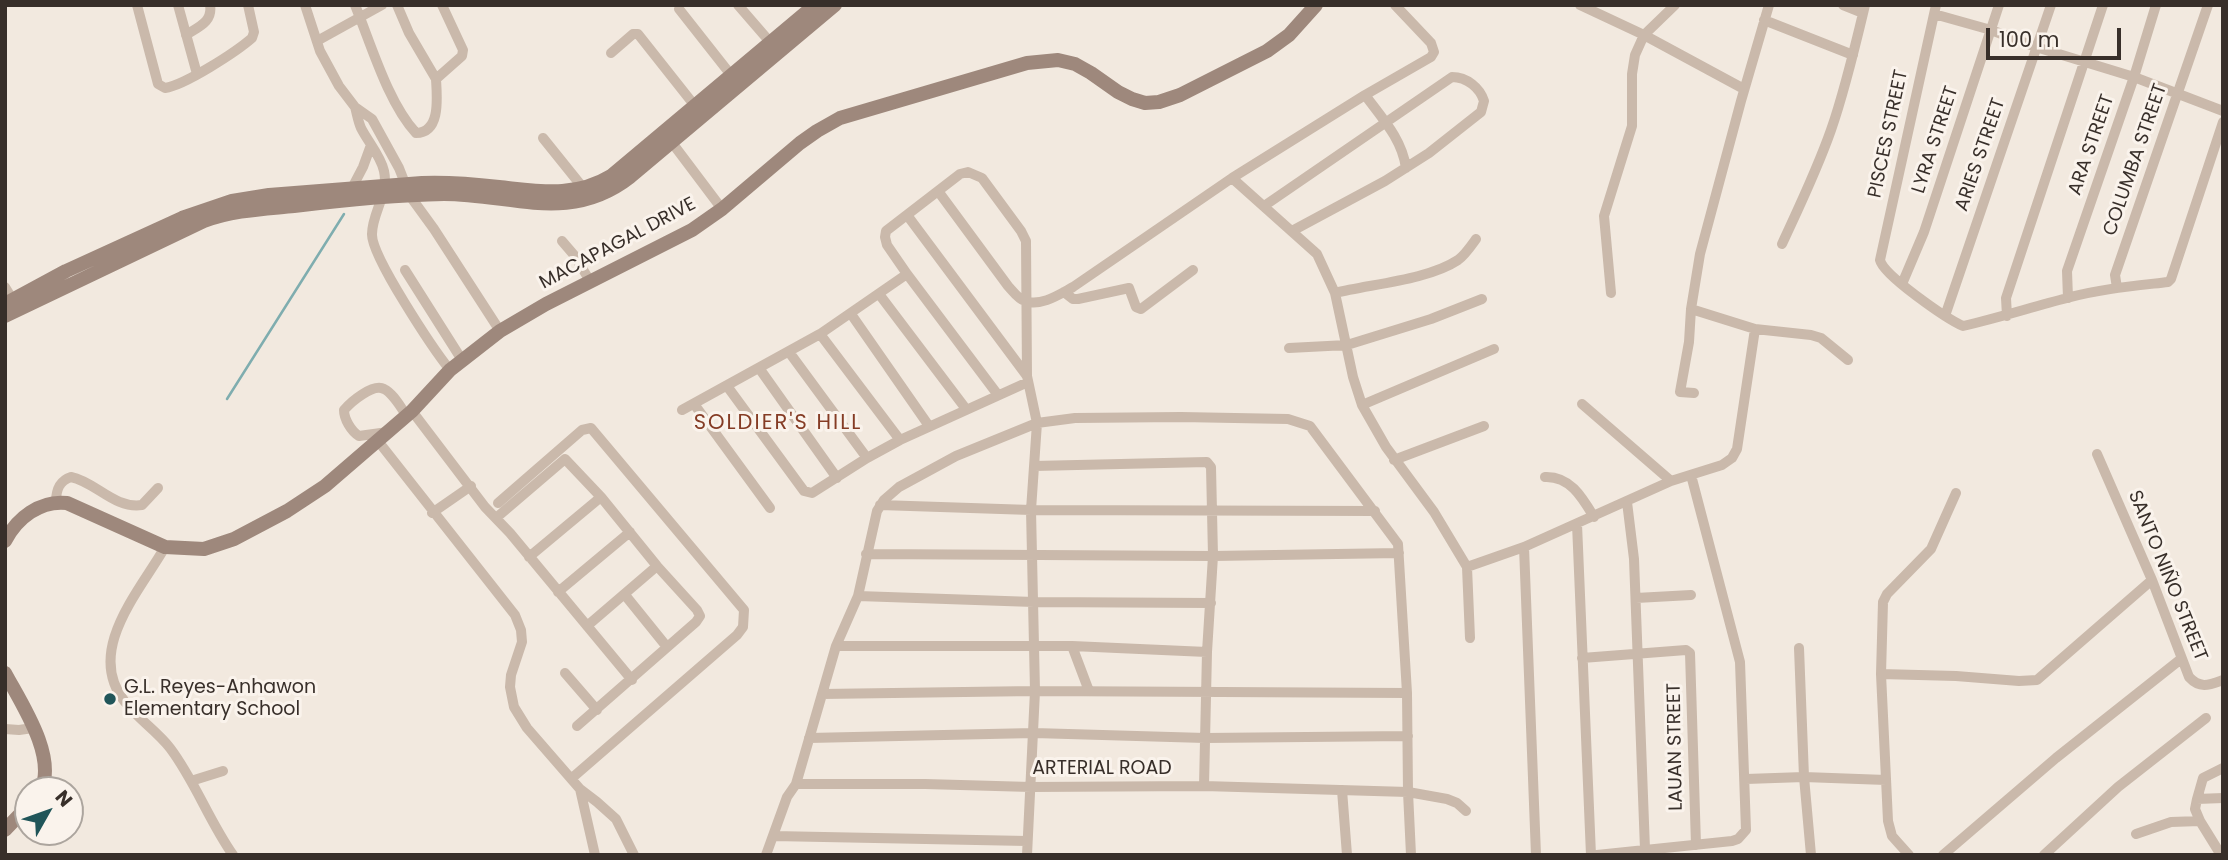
<!DOCTYPE html>
<meta charset="utf-8">
<style>
body{margin:0}
#map{position:relative;width:2228px;height:860px;overflow:hidden;background:#f2e9df;font-family:Poppins,sans-serif}
canvas{display:block}
.frame{position:absolute;inset:0;border:7px solid #382f2a;pointer-events:none}
.north{position:absolute;left:14px;top:776px;width:70px;height:70px;box-sizing:border-box;background:#faf3ec;border:2px solid #aca59e;border-radius:50%;rotate:50deg;font-size:19px;font-weight:700;line-height:28px;text-align:center;color:#382f2a}
.north::after{content:'';display:block;margin:auto;width:24px;height:32px;background:#205559;clip-path:polygon(50% 0,100% 100%,50% 72%,0 100%)}
.scale{position:absolute;left:1986px;top:28px;width:135px;height:32px;box-sizing:border-box;border:4px solid #382f2a;border-top:0;padding-left:9px;font-size:21px;line-height:24px;white-space:nowrap;color:#382f2a;-webkit-text-stroke:5px #faf3ec;paint-order:stroke}
</style>
<div id="map">
<canvas width="2228" height="860"></canvas>
<div class="frame"></div>
<div class="north">N</div>
<div class="scale">100 m</div>
</div>
<script>
const c = document.querySelector('canvas').getContext('2d');
c.lineJoin = 'round';
function stroke(path, color, width, dash) { c.strokeStyle = color; c.lineWidth = width; c.lineCap = dash ? 'butt' : 'round'; c.setLineDash(dash || []); c.stroke(path); }
function label(font, color, halo, rows, align = 'center') {
  c.font = font + ' Poppins,sans-serif'; c.lineWidth = 6; c.setLineDash([]); c.textBaseline = 'middle'; c.strokeStyle = halo; c.fillStyle = color; for (const [text, x, y, turn = 0] of rows) {
    c.save(); c.translate(x, y); c.rotate((+turn || 0) * Math.PI / 180); c.textAlign = isNaN(turn) ? turn : align; if (halo) c.strokeText(text, 0, 0); c.fillText(text, 0, 0); c.restore();
  }
}
stroke(new Path2D(`
 M227,399L344,214`), '#7fadaf', 2.5);
stroke(new Path2D(`
 M137,5L158,84L165,88C185,85 236,52 252,38L254,32L248,5
 M178,5L197,74
 M305,5L320,51L339,86L355,107L372,119L399,168L410,196L434,229L500,331
 M355,5C371,44 388,103 416,133C441,133 437,97 436,79L462,56L463,50L442,5
 M397,5L409,33L436,79
 M738,5L770,42
 M1580,5L1644,35L1744,89
 M1843,5L1863,13
 M1936,5L1880,260C1883,275 1947,319 1963,326C1998,318 2032,307 2067,298C2100,289 2134,286 2168,282L2171,279L2223,122
 M679,9L731,75
 M1934,14L1991,30L2036,47L2134,77L2223,111
 M1764,20L1853,55
 M186,35C198,27 213,22 210,5
 M317,41L382,5
 M611,53L633,34H638L695,106
 M1365,95C1382,118 1402,139 1406,168
 M355,107C357,114 358,121 361,128C368,142 381,156 384,171C389,194 372,213 372,234C371,256 434,350 450,370
 M667,136L722,209
 M543,138L584,189
 M1232,178L1317,254L1335,293L1353,377L1362,405L1386,447L1434,512L1467,567L1470,638
 M352,188L363,167L371,145
 M938,191L1008,286C1013,291 1018,299 1025,301C1041,307 1060,294 1073,287L1232,178L1365,95L1431,57L1434,52L1431,43L1395,5
 M1264,206L1452,77C1467,77 1480,88 1484,101L1481,112L1429,153L1385,181L1292,231
 M907,215L1027,376
 M562,241L574,255L590,281
 M1782,244C1799,207 1817,170 1831,130C1845,90 1855,47 1865,5
 M405,270L462,360
 M1902,284L1924,232L1999,5
 M5,287L13,300
 M2117,288L2115,275L2208,5
 M1064,292L1073,299H1078L1129,288L1136,307L1141,309L1193,270
 M1335,293C1371,284 1428,280 1458,260C1465,255 1471,246 1476,239
 M1611,293L1604,216L1632,126V74L1635,55L1644,35L1675,5
 M879,294L966,409
 M2068,298L2067,271L2134,77L2156,5
 M1691,309L1755,329L1811,335L1821,338L1848,360
 M851,314L929,426
 M1945,316L2051,5
 M2007,316L2006,298L2103,5
 M820,334L900,440
 M1289,348L1347,345L1431,319L1482,299
 M789,352L867,458
 M759,368L837,478
 M727,386L804,491L812,493L867,458L900,440L1028,382
 M1694,393L1680,392L1689,342L1691,309L1700,254L1741,101L1769,5
 M998,395L907,274L887,245L885,237L886,231L960,174L968,172L982,178L1021,231L1026,241L1027,376L1037,423L1031,510L1035,691L1027,855
 M694,404L770,508
 M1582,404L1671,481
 M1362,405L1494,349
 M682,410L820,334L907,274
 M412,411L485,507L510,533L632,680
 M388,432L359,436C351,431 344,419 344,410C351,402 373,383 384,389C393,393 401,408 407,416
 M378,441L515,615L521,630L522,642L511,675L510,687L514,707L527,728L580,789L597,802L616,819L634,855
 M2097,454L2152,580L2189,677C2200,689 2209,685 2223,680
 M1394,460L1484,426
 M1034,466L1207,462L1211,467L1213,556L1207,652L1204,786
 M1545,477C1570,476 1582,497 1594,517
 M56,502C56,490 59,481 71,477C96,482 114,509 142,505L158,488
 M1627,502L1634,559L1645,849
 M498,503L582,430L591,428L744,610L743,627L737,635L572,778
 M880,505L1031,510L1375,511
 M432,513L471,486
 M496,518L565,459L601,497L657,566L697,610L700,616L696,622L577,726
 M1577,524L1591,855
 M165,547C140,591 84,651 125,702C138,719 157,731 170,748C195,781 209,821 233,855
 M1524,547L1536,855
 M866,554L1213,556L1399,553
 M529,557L601,497
 M1467,567L1524,547L1671,481L1722,465L1732,458L1737,449L1755,329
 M558,592L630,532
 M625,595L667,647
 M858,596L1034,602L1211,603
 M1636,598L1691,595
 M587,626L657,566
 M836,646H1072L1207,652
 M1072,646L1089,691
 M1799,648L1804,777L1811,855
 M1582,658L1686,650L1690,653L1696,845
 M565,673L597,710
 M1881,674L1956,676L2019,681L2037,680L2152,580
 M822,694L1035,691L1407,693
 M5,729L19,730L33,728
 M809,738L1034,733L1205,738L1408,736
 M1746,779L1804,777L1886,780
 M191,781L223,771
 M796,784H925L1031,787L1204,786L1408,792L1447,799L1457,803L1466,811
 M580,789L595,855
 M1342,790L1347,855
 M2197,799L2203,778L2223,768
 M2200,821L2195,809L2197,799L2223,798
 M2136,834L2171,822L2200,821L2221,855
 M773,836L1027,841
 M766,855L787,797L796,784L836,646L858,596L877,511L884,500L899,487L956,456L1037,423L1075,418L1181,417L1288,419L1310,426L1398,544L1407,693L1408,792L1411,855
 M1597,855L1732,841L1738,839L1746,830L1740,662L1691,475
 M1909,855L1892,836L1888,821L1881,674L1883,602L1887,594L1931,549L1956,493
 M1943,855L2056,758L2181,659
 M2044,855L2118,787L2206,718`), '#cab9ab', 10);
stroke(new Path2D(`
 M5,304L66,271L182,218L232,201L269,195L422,183C448,182 473,184 499,187C539,191 575,198 611,176L815,5
 M5,316L204,221C233,210 264,209 294,206C343,200 394,195 444,194C512,194 570,224 630,177L835,5
 M5,541C17,518 40,500 67,503L165,547L204,549L234,539L287,511L325,486L412,411L450,370L500,331L546,304L692,230L722,209L800,143L817,131L840,118L1027,63L1058,60L1075,64L1091,73L1118,92L1132,99L1145,103L1159,102L1180,95L1267,51L1289,35L1316,5
 M5,673C21,703 57,756 41,790
 M5,830L28,806`), '#9e887c', 14);
for (const [x, y, r, color] of [
 [110,699,7,"#205559"]
]) { const dot = new Path2D(); dot.arc(x, y, r, 0, 2 * Math.PI); c.fillStyle = color; c.fill(dot); stroke(dot, '#faf3ec', 2.5); }
label('19px', '#382f2a', '#faf3ec', [
 ["PISCES STREET",1889,134,-78],
 ["LYRA STREET",1936,140,-72],
 ["ARA STREET",2092,145,-71],
 ["ARIES STREET",1981,155,-71],
 ["COLUMBA STREET",2136,160,-71],
 ["MACAPAGAL DRIVE",618,244,-28],
 ["SANTO NIÑO STREET",2167,576,68],
 ["LAUAN STREET",1676,747,-91],
 ["ARTERIAL ROAD",1102,769]
]);
label('19px', '#382f2a', '#faf3ec', [
 ["G.L. Reyes-Anhawon",124,688],
 ["Elementary School",124,710]
], 'left');
c.letterSpacing = '2px';
label('21px', '#853c25', '#faf3ec', [
 ["SOLDIER'S HILL",778,424]
]);
c.letterSpacing = '0px';
</script>
